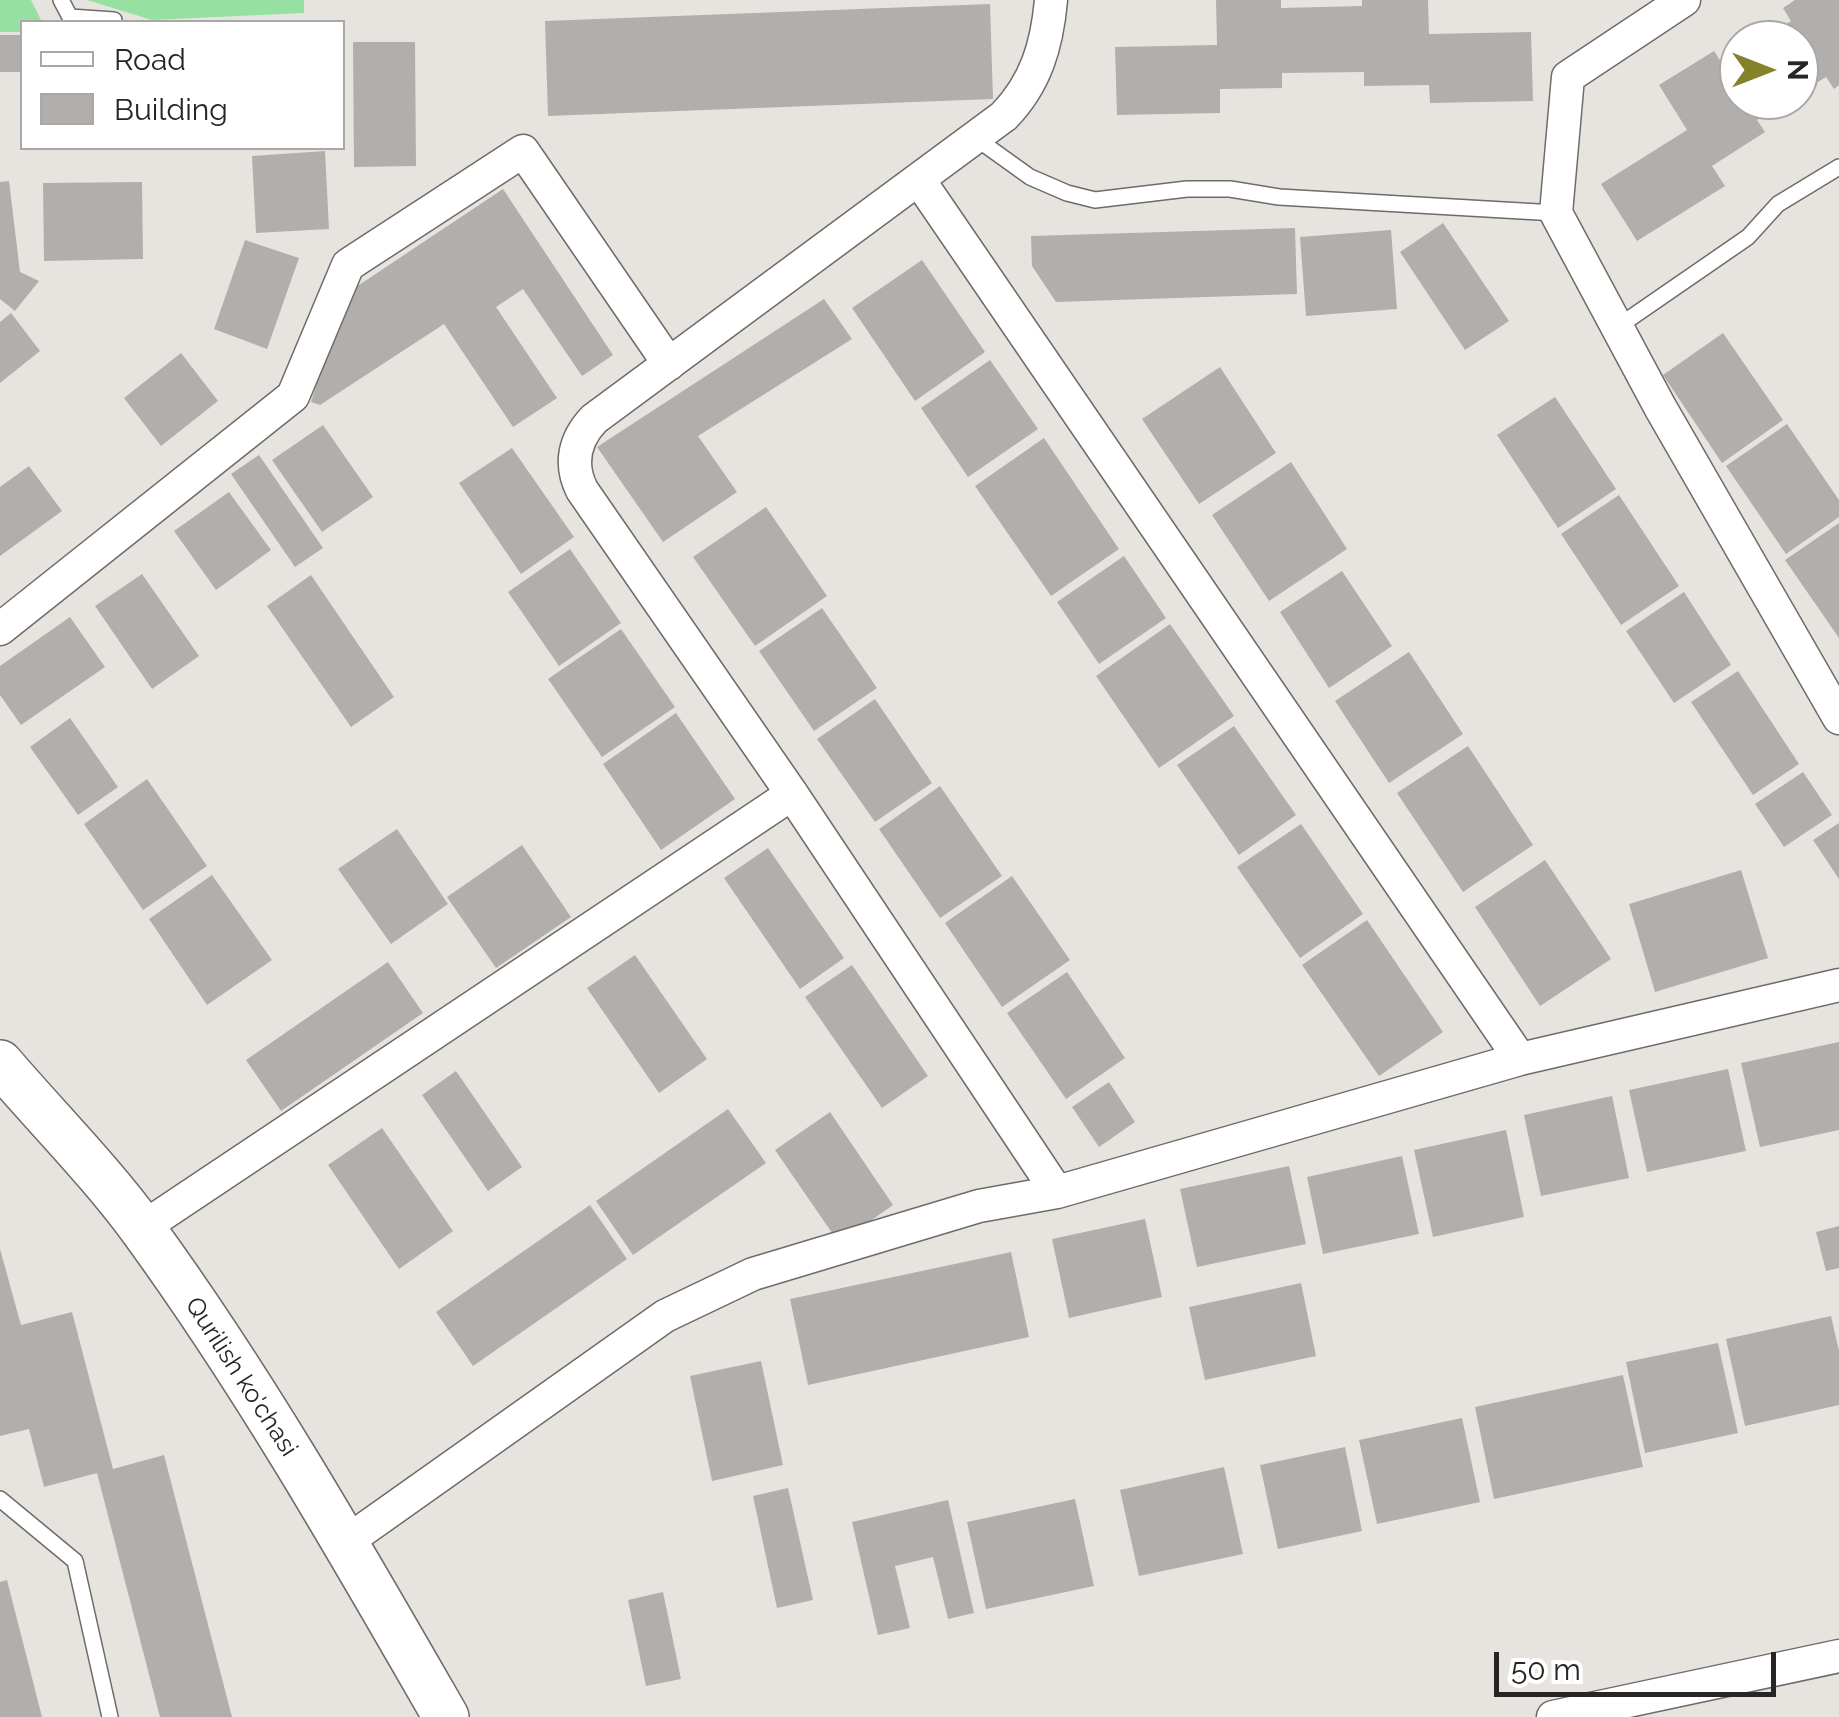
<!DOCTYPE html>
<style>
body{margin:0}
#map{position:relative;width:1839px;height:1717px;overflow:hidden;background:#e7e4e0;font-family:Raleway,sans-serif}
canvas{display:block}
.legend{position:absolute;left:20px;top:20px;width:325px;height:130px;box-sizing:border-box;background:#fff;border:2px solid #a9a8a8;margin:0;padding:12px 18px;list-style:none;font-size:30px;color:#282625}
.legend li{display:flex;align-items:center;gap:20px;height:50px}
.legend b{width:50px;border:2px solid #a9a8a8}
.north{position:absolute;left:1719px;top:20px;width:100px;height:100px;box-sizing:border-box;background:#fff;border:2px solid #a9a8a8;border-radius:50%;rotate:90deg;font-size:28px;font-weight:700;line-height:40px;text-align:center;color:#282625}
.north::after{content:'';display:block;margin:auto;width:35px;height:45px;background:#84822b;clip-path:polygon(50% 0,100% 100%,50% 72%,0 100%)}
.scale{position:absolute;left:1494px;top:1652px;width:282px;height:45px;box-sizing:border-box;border:5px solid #282625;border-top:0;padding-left:12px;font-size:30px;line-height:35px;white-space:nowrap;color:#282625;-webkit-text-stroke:8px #fff;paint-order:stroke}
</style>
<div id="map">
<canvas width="1839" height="1717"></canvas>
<ul class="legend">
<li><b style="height:12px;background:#fff"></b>Road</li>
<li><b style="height:28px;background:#b2aeac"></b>Building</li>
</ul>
<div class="north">N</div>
<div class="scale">50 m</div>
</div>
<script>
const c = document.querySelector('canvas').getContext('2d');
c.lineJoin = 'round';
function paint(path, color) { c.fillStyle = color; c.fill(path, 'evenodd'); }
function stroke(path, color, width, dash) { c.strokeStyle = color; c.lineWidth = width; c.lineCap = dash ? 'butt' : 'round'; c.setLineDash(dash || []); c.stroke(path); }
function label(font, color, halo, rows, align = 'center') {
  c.font = font + ' Raleway,sans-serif'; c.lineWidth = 10; c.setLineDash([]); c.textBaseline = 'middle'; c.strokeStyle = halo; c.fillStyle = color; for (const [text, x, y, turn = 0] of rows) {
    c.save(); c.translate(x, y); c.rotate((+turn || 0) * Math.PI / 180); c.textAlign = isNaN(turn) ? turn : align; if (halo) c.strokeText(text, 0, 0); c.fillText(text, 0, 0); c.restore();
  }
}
paint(new Path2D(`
 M0,0H31L42,22H22V32H0Z
 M87,0H304V13L152,20Z`), '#96e1a1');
paint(new Path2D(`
 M1216,0H1281V8L1362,6V0H1428L1429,34L1531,32L1533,101L1430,103L1429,85L1364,86V72L1282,73V88L1220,89V113L1117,115L1115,47L1217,45Z
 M1795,0H1839V85L1834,89L1826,77L1799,94V40H1762L1791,21L1783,8Z
 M990,4L993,99L548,116L545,21Z
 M0,35H22V72H0Z
 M353,42H415L416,166L354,167Z
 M1714,51L1723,65L1739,55V100H1789L1757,120L1765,132L1712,166L1725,186L1637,241L1601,184L1687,130L1659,85Z
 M325,151L329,229L256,233L252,156Z
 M9,181L20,272L39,281L15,311L0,299V182Z
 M142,182L143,259L44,261L43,183Z
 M503,189L613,355L582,376L523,289L496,307L557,398L513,427L444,324L320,405L311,402L344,295Z
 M1443,223L1509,321L1465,350L1400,252Z
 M1295,228L1297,294L1056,302L1032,266L1031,236Z
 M1391,230L1397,309L1306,316L1300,237Z
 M245,240L299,258L267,349L214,329Z
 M922,260L985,352L915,401L852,308Z
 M824,299L852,339L698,436L737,492L663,542L597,447Z
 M11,313L40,351L0,383V322Z
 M1723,333L1783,420L1722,463L1663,375Z
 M181,353L218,401L161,446L124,398Z
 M990,360L1038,429L968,477L921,408Z
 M1220,367L1276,453L1199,504L1142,419Z
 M1555,397L1616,489L1558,528L1497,435Z
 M1787,424L1839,500V517L1786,554L1726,466Z
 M323,425L373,497L322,532L272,460Z
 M1044,438L1119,549L1051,596L975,486Z
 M512,448L574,537L521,574L459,483Z
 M259,455L323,548L295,567L231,474Z
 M1291,462L1347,549L1269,601L1212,515Z
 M29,466L62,511L0,556V487Z
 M229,492L271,550L216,590L174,531Z
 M1619,495L1679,586L1621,625L1561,534Z
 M766,507L827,596L755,646L693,557Z
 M1839,523V638L1785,560Z
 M570,549L621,623L559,666L508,592Z
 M1124,556L1166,618L1099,664L1057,602Z
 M1342,571L1392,646L1329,688L1280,612Z
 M142,574L199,656L152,689L95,606Z
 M311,575L394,697L351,727L267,606Z
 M1684,592L1731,665L1674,703L1626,631Z
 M822,608L877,688L814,731L759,651Z
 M70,617L105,667L21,725L0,695V666Z
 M1170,624L1234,716L1159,768L1096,676Z
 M621,629L675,707L602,757L548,679Z
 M1409,652L1463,734L1389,783L1335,701Z
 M1738,671L1799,764L1753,795L1691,702Z
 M875,699L932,783L875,822L817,739Z
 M676,713L735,799L661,850L603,764Z
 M70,718L118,787L78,815L30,747Z
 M1234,726L1296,815L1239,855L1177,765Z
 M1468,746L1533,845L1463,892L1397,793Z
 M1803,772L1832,815L1784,847L1755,804Z
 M147,779L207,866L143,910L84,824Z
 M940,786L1002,876L940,918L879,829Z
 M1839,823V879L1813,840Z
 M1301,824L1363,914L1300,958L1237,867Z
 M397,829L448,904L391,944L338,869Z
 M522,845L571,917L496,968L447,897Z
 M768,848L844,958L800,989L724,878Z
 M1545,860L1611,959L1540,1006L1475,907Z
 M1741,870L1768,958L1655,992L1629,904Z
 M212,875L272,960L207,1005L149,919Z
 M1012,876L1070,960L1002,1007L945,923Z
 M1367,920L1443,1032L1379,1076L1302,965Z
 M635,955L707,1059L659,1093L587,988Z
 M388,962L423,1013L281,1111L246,1060Z
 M852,965L928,1076L882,1108L805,997Z
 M1067,972L1125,1058L1066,1099L1007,1013Z
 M1839,1042V1130L1760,1147L1741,1063Z
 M1728,1069L1746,1151L1647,1172L1629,1090Z
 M456,1071L522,1167L488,1191L422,1095Z
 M1109,1082L1135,1122L1099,1147L1072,1107Z
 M1612,1096L1629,1178L1541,1196L1524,1115Z
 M728,1109L766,1163L633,1255L596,1201Z
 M830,1112L893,1205L839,1243L775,1150Z
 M382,1128L453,1231L399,1269L328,1165Z
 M1506,1130L1524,1217L1433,1237L1414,1150Z
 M1402,1156L1419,1234L1323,1254L1307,1177Z
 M1289,1166L1306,1244L1197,1267L1180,1189Z
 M590,1205L627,1259L473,1366L436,1312Z
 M1145,1219L1162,1297L1069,1318L1052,1239Z
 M1839,1226V1268L1826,1271L1816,1232Z
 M0,1249L21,1325L72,1312L113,1469L164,1455L232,1717H160L97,1473L44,1487L29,1429L0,1436Z
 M1011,1252L1029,1337L808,1385L790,1299Z
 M1301,1283L1316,1356L1205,1380L1189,1307Z
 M1831,1316L1839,1351V1405L1745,1426L1726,1339Z
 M1718,1343L1738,1433L1645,1453L1626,1362Z
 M761,1361L783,1465L712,1481L690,1376Z
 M1623,1375L1643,1467L1494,1499L1475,1407Z
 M1462,1418L1480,1502L1377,1524L1359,1440Z
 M1345,1447L1362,1531L1278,1549L1260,1465Z
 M1224,1467L1243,1554L1139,1576L1120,1490Z
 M788,1488L813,1600L777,1608L753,1496Z
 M1075,1499L1094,1586L986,1609L967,1522Z
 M948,1500L974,1613L948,1619L933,1557L895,1566L910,1628L878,1635L852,1522Z
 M7,1580L42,1717H0V1582Z
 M663,1592L681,1679L646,1686L628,1600Z`), '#b2aeac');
const lane = new Path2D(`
 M61,0L70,17L114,20
 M977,139L1030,177L1067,193L1095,200L1187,189H1230L1279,197L1556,213
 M1616,328L1748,237L1778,204L1839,167
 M0,1499L75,1561L110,1717`);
const street = new Path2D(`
 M1051,0C1047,45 1036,83 1004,116L594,419C574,440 569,464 582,490L792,794L1057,1192L1520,1059L1839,985
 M1684,0L1568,77L1556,213L1660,407L1839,718
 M919,180L1520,1059
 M0,629L293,396L348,265L523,151L669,364
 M142,1228L792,794
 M346,1542L665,1316L753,1274L979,1206L1057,1192
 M1553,1717L1839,1656`);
const secondary = new Path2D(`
 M0,1063C48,1119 101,1172 144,1231C256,1385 351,1552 446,1717`);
stroke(lane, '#6e6b68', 18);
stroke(street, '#6e6b68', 35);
stroke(secondary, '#6e6b68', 48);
stroke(lane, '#fff', 15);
stroke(street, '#fff', 32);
stroke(secondary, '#fff', 45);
label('25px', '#282625', '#fff', [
 ["Qurilish ko'chasi",241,1377,57]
]);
</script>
